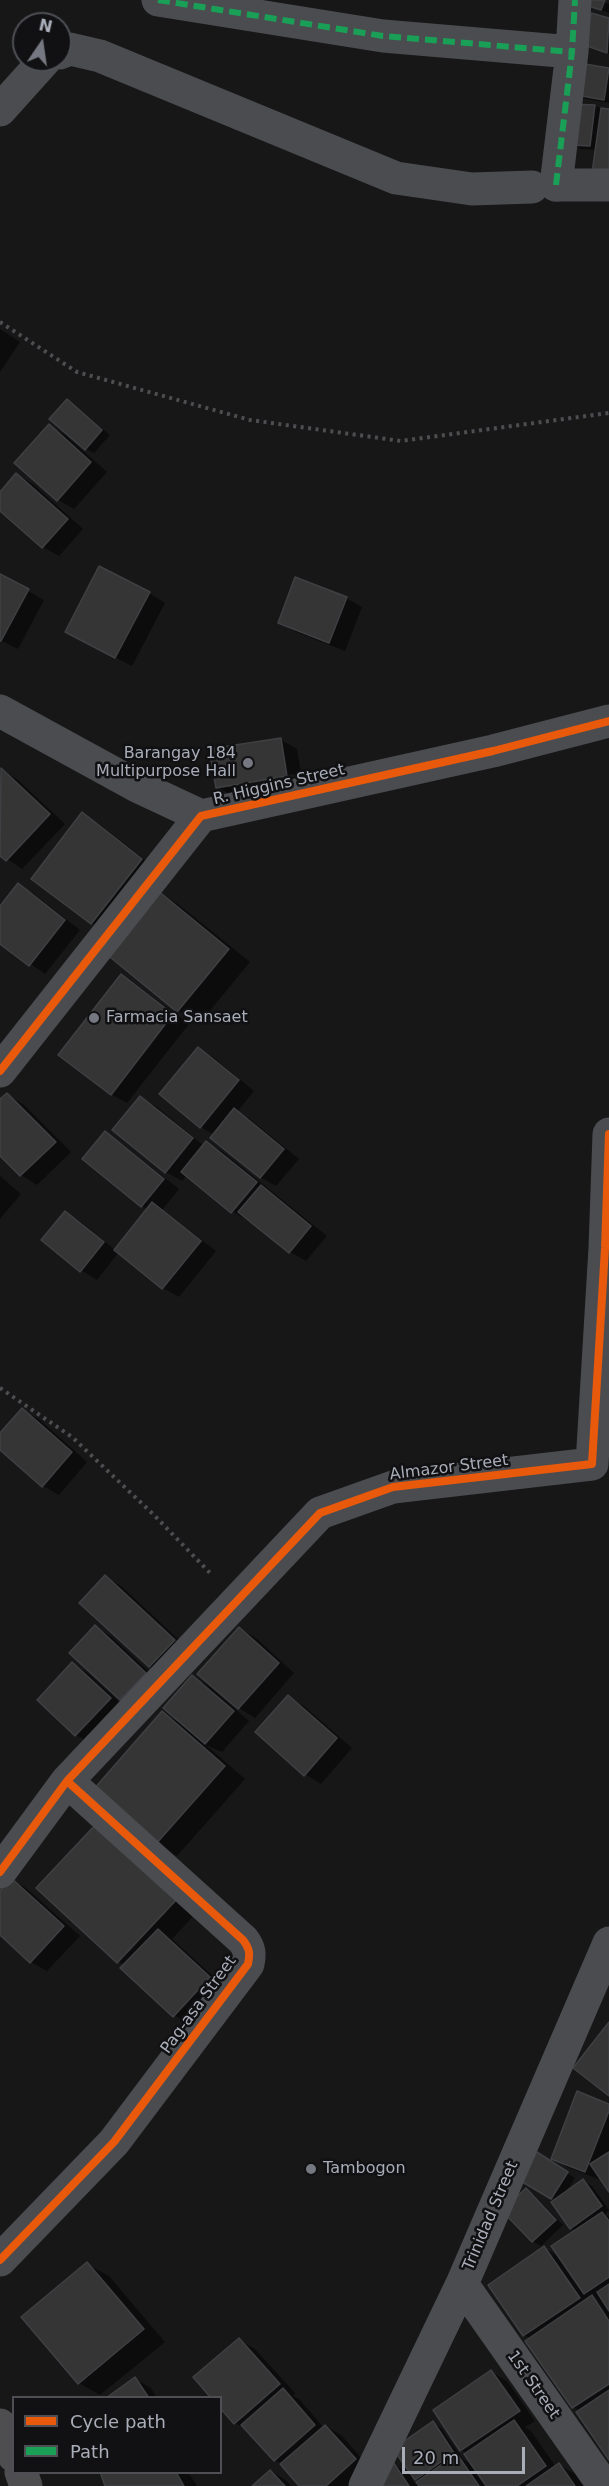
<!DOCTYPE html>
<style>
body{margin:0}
#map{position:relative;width:609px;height:2486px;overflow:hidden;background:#171717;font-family:"DejaVu Sans",sans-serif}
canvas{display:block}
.legend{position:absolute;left:12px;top:2396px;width:210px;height:78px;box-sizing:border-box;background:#111113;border:2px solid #4d4f55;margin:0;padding:8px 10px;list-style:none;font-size:18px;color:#a8adb8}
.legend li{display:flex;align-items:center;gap:12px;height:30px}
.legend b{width:30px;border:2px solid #4d4f55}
.north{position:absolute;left:12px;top:12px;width:60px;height:60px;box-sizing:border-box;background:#111113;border:2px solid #4d4f55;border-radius:50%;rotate:13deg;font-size:16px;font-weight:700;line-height:24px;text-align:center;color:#a8adb8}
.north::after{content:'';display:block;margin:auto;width:21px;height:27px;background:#757880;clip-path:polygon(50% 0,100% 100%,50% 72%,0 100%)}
.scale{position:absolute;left:402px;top:2447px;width:123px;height:27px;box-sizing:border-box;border:3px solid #a8adb8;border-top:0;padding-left:8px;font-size:18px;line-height:21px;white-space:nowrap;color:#a8adb8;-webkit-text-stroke:4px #111113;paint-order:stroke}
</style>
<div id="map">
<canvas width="609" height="2486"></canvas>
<ul class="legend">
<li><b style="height:8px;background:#e8590c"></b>Cycle path</li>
<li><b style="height:8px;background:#1a9f57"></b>Path</li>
</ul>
<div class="north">N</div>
<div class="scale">20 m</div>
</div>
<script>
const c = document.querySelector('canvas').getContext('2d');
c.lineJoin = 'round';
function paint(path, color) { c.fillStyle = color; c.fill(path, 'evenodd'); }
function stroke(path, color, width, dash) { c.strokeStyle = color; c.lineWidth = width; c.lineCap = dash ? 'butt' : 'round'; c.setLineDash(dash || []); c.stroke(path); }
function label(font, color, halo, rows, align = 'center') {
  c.font = font + ' "DejaVu Sans",sans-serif'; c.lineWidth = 5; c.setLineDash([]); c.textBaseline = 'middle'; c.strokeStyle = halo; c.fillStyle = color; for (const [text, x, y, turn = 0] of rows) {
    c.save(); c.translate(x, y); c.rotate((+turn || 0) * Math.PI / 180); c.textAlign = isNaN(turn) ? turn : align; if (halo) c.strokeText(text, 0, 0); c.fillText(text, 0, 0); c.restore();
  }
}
paint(new Path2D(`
 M596,0L609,4V13L587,5Z
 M593,15L609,20V54L589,46Z
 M580,65L609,70V103L581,98Z
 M572,105L595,106L609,111L597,150L581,149L573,144Z
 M0,329L20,342L0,372Z
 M68,401L110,435L94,453L86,449Z
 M49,426L65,435L107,472L74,509L58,500Z
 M17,475L33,484L83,529L59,556L43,547L0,509V494Z
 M0,575L44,600L18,649L0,640Z
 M149,593L165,603L132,666L82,640Z
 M346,598L362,607L345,651L296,632L280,623Z
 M281,740L297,749L303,785L233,796L217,787ZM294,774L295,777L229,787V784Z
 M1,770L17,779L65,824L22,869L0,854Z
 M83,814L99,824L157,869L108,932L92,923L33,878Z
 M18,885L34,894L80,930L45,974L0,942V908Z
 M157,892L178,904L250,962L199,1024L178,1011L108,953Z
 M121,976L137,985L189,1024L127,1103L111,1094Z
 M198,1049L214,1058L254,1091L237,1112L250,1119L299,1159L276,1186L260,1177L214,1135L201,1127Z
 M7,1095L23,1104L71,1152L37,1185L21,1175L0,1154V1102Z
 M141,1098L157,1107L204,1146L207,1143L223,1152L327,1236L306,1261L290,1252L249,1219L248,1221L232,1211L187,1175L182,1181L166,1172L114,1130Z
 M105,1133L121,1143L179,1189L162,1210L216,1251L179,1297L163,1288L119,1252L97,1280L81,1270L65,1212L81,1222L115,1250L148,1210L142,1206Z
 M0,1176L21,1194L0,1219Z
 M22,1410L39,1419L87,1462L59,1495L43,1486L0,1448V1436Z
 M105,1577L121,1586L190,1650L166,1675L150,1666Z
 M95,1627L111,1636L161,1683L137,1708L121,1699L71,1653Z
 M240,1629L256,1638L294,1673L255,1718L239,1708L199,1674Z
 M72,1664L88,1673L126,1708L92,1744L76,1735Z
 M193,1677L209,1686L249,1721L222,1752L206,1745L245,1779L177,1856L156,1844L162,1713L182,1724Z
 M288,1697L304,1706L352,1748L321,1784L305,1774Z
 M98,1824L199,1910L172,1939L225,1987L190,2025L174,2015L125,1966L118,1961Z
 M11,1879L26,1888L80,1936L47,1971L31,1962L0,1933V1894Z
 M609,2105V2189L601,2180L569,2168L553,2159Z
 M537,2154L575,2178L565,2194L583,2181L592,2186L609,2210L605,2215L609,2217V2457L580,2411L573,2407L531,2339L524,2335L544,2248L560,2257L576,2231L571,2228L556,2200L522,2180Z
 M526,2190L534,2195L563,2225L541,2246L533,2241Z
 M87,2264L109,2276L165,2342L100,2395L79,2383Z
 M239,2340L255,2349L295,2393L293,2396L299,2399L324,2428L326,2426L342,2436L371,2469L352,2486H301L248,2430L235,2423Z
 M491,2372L507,2381L535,2421L525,2427L531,2431L556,2467L559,2465L575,2474L583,2486H378L393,2464L414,2477L433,2423L441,2428L463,2459L474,2466L467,2453L461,2450ZM410,2476L420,2481L416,2484Z
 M135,2379L151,2388L157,2398H108Z
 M271,2471L287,2481L291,2486H254Z
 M102,2472H188L197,2486H106Z`), '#0007');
const building = new Path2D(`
 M585,0H605L601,10L585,5Z
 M591,13L609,18L607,53L587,46Z
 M579,63L609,68L604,100L571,94Z
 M571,104L595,105L590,146L571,145Z
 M601,108L609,109V175L592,173Z
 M67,399L102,430L85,450L49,419Z
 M49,424L91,462L57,501L14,463Z
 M16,473L68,519L42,548L0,511V492Z
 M99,566L150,592L115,658L65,632Z
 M0,574L29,589L1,641H0Z
 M295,577L347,597L329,643L278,623Z
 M281,738L287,776L216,788L209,749Z
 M1,768L50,814L6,861L0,856Z
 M82,812L142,859L91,924L31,879Z
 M18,883L65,920L29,966L0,944V906Z
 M157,890L229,949L177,1012L105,953Z
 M121,974L173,1014L111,1095L58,1055Z
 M198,1047L239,1080L200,1128L159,1094Z
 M7,1093L56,1142L20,1176L0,1156V1099Z
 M140,1096L193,1138L165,1173L112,1130Z
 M234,1108L284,1149L260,1178L210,1138Z
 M105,1131L164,1179L141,1207L82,1159Z
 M206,1141L257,1182L231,1213L181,1172Z
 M261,1185L311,1226L289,1253L238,1212Z
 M152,1202L201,1241L162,1289L114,1250Z
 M65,1211L104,1242L80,1272L41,1240Z
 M22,1408L72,1452L42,1487L0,1450V1433Z
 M105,1575L175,1640L149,1667L79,1603Z
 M95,1625L146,1673L120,1700L69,1653Z
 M239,1627L279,1663L238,1709L197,1674Z
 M72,1662L111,1698L75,1736L37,1700Z
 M192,1675L234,1711L205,1744L163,1708Z
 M288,1695L337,1738L304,1776L255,1732Z
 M162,1711L225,1766L155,1845L93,1790Z
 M98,1822L179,1897L117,1963L36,1888Z
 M10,1877L64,1926L30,1963L0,1935V1891Z
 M158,1929L210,1977L173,2017L120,1968Z
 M609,2022V2096L573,2068Z
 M577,2091L609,2104V2111L585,2172L551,2159Z
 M537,2152L568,2172L551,2199L519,2180Z
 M609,2152V2192L590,2164Z
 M583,2179L602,2206L570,2229L551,2202Z
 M526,2188L556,2220L532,2242L502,2211Z
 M602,2212L609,2221V2277L584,2294L551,2246Z
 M544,2246L580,2298L523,2336L488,2285Z
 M87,2262L144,2329L78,2384L21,2317Z
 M609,2284V2311L597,2292Z
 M592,2295L609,2321V2384L572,2408L525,2341Z
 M239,2338L280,2384L234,2424L220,2408V2398H211L193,2377Z
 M491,2370L520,2411L460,2451L433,2410Z
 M135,2377L149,2398H106Z
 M283,2388L315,2425L274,2461L241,2425Z
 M609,2390V2460L576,2412Z
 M514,2420L546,2466L517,2486H486L464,2454Z
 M433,2421L454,2453L415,2480L393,2449Z
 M325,2425L356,2459L326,2486H299L280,2464Z
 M457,2454L479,2486H419L416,2482Z
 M393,2462L409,2486H376Z
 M559,2463L575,2486H526Z
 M270,2470L285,2486H252Z
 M100,2472H176L184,2486H105Z`);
paint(building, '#353536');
stroke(building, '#3f4043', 1.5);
stroke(new Path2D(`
 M0,322L77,372L250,420L401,441L609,413
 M0,1388L72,1437L154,1515L211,1574`), '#4d4e52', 4, [3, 4.5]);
stroke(new Path2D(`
 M158,0L383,36L572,52
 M556,185L572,52L575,0`), '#4b4c50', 33);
stroke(new Path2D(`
 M60,53L70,49L100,56L396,178L472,189L532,187
 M0,110L45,60
 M556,185H609
 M0,711L137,786L201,816
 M0,1071L201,816L493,751L609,721
 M0,1872L67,1781L320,1513L393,1487L592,1464L605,1248L609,1134
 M0,2260L114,2142L248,1964C250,1954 250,1949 243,1940L67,1781
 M462,2284L604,2486
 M365,2486L462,2284L609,1943`), '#4b4c50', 33);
stroke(new Path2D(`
 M0,2425L14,2456
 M21,2472L26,2486`), '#4e4e51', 33);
stroke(new Path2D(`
 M158,0L383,36L572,52
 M556,185L572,52L575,0`), '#1a9f57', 6, [12, 6]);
stroke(new Path2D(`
 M0,1071L201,816L493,751L609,721
 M0,1872L67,1781L320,1513L393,1487L592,1464L605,1248L609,1134
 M0,2260L114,2142L248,1964C250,1954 250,1949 243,1940L67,1781`), '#e8590c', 8);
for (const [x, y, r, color] of [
 [248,763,6,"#757880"],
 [94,1018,6,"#757880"],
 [311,2169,6,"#757880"]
]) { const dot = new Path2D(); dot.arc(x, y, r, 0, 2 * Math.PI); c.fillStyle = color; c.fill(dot); stroke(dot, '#111113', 2); }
label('16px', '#a8adb8', '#111113', [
 ["Barangay 184",236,754,"right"],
 ["Multipurpose Hall",236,772,"right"],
 ["Farmacia Sansaet",106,1018],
 ["Tambogon",323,2169]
], 'left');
label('16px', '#a8adb8', '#111113', [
 ["R. Higgins Street",279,785,-13],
 ["Almazor Street",449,1468,-7],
 ["Pag-asa Street",199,2005,-54],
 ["Trinidad Street",491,2216,-67],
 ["1st Street",533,2385,55]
]);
</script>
